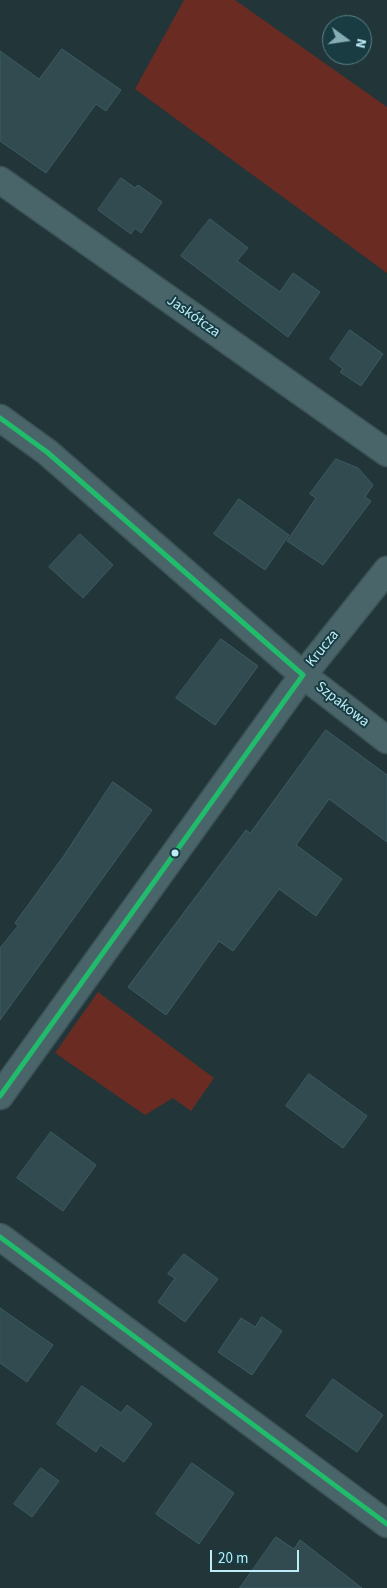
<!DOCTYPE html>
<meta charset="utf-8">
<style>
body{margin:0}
#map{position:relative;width:387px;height:1588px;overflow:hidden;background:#223539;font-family:"Source Sans 3",sans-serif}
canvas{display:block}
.north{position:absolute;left:322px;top:15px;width:50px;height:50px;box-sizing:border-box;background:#193b42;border:1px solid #5a828a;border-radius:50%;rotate:104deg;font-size:14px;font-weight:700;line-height:20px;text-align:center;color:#bcedf7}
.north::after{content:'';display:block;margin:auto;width:18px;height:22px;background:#86adb4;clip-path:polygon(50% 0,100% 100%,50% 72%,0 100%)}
.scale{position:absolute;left:210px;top:1550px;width:89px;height:22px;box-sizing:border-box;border:2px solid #bcedf7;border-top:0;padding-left:6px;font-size:15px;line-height:18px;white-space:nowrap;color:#bcedf7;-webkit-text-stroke:4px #193b42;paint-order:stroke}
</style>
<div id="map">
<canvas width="387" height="1588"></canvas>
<div class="north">N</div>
<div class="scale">20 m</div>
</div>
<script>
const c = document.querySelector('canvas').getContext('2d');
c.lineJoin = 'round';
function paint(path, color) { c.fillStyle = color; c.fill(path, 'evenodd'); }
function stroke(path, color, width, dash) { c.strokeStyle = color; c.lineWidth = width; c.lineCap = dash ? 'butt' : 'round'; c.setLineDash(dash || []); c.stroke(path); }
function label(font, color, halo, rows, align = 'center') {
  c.font = font + ' "Source Sans 3",sans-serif'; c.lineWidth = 4; c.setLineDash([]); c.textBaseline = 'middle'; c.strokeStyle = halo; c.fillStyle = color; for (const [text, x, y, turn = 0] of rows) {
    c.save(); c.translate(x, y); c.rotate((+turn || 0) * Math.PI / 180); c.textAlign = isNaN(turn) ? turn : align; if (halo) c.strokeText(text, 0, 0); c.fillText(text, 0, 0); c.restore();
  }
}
paint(new Path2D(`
 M184,0H235L387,107V273L135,89Z
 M98,992L214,1078L191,1111L173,1098L145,1115L55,1053Z`), '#6a2c22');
const building = new Path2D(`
 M62,49L121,90L106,111L96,104L46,173L0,141V51L39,79Z
 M121,178L135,188L138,185L162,202L141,233L135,228L131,234L98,210Z
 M210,219L248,248L237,261L280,292L293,273L320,292L288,337L181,256Z
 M350,330L383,354L361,386L340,372L343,369L330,359Z
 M336,459L358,468L373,485L365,497L371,501L323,565L287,541L316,498L310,494Z
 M239,499L289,535L265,570L214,534Z
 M80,534L113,565L83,598L49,567Z
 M221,639L258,666L215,725L176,698Z
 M326,730L387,775V842L329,799L296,845L342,879L316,916L279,889L233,951L219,941L166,1015L128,987L246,830L250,833Z
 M113,782L152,810L0,1020V948L18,926L15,923L63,857Z
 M309,1074L367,1116L343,1148L286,1106Z
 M51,1132L96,1165L63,1211L17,1178Z
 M184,1254L218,1279L185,1322L158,1302L175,1278L168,1274Z
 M0,1308L53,1345L27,1382L0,1363Z
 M262,1317L282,1331L252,1375L218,1352L241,1318L255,1327Z
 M333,1379L383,1415L357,1452L306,1416Z
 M82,1386L121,1413L127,1405L152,1424L124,1462L100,1445L96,1452L57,1424Z
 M192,1463L234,1493L199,1544L156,1514Z
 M41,1468L59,1481L32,1517L14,1504Z
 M276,1537L294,1549L300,1540L362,1588H240Z`);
paint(building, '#324b50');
stroke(building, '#3c5c62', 1);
const minor = new Path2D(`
 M0,180L387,453
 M0,418L47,452L303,675L387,740
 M0,1096L303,675L387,570
 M0,1237L387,1524`);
stroke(minor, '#3b5256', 29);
stroke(minor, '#49656a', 26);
stroke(new Path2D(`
 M0,418L47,452L303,675
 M0,1096L303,675
 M0,1237L387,1524`), '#20bc6c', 5);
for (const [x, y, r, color] of [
 [175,853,4.5,"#bcedf7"]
]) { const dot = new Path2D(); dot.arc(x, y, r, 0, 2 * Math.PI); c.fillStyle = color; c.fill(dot); stroke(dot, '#193b42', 2); }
label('15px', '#bcedf7', '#193b42', [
 ["Jaskółcza",193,317,35],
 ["Krucza",323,649,-51],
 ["Szpakowa",342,705,38]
]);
</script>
